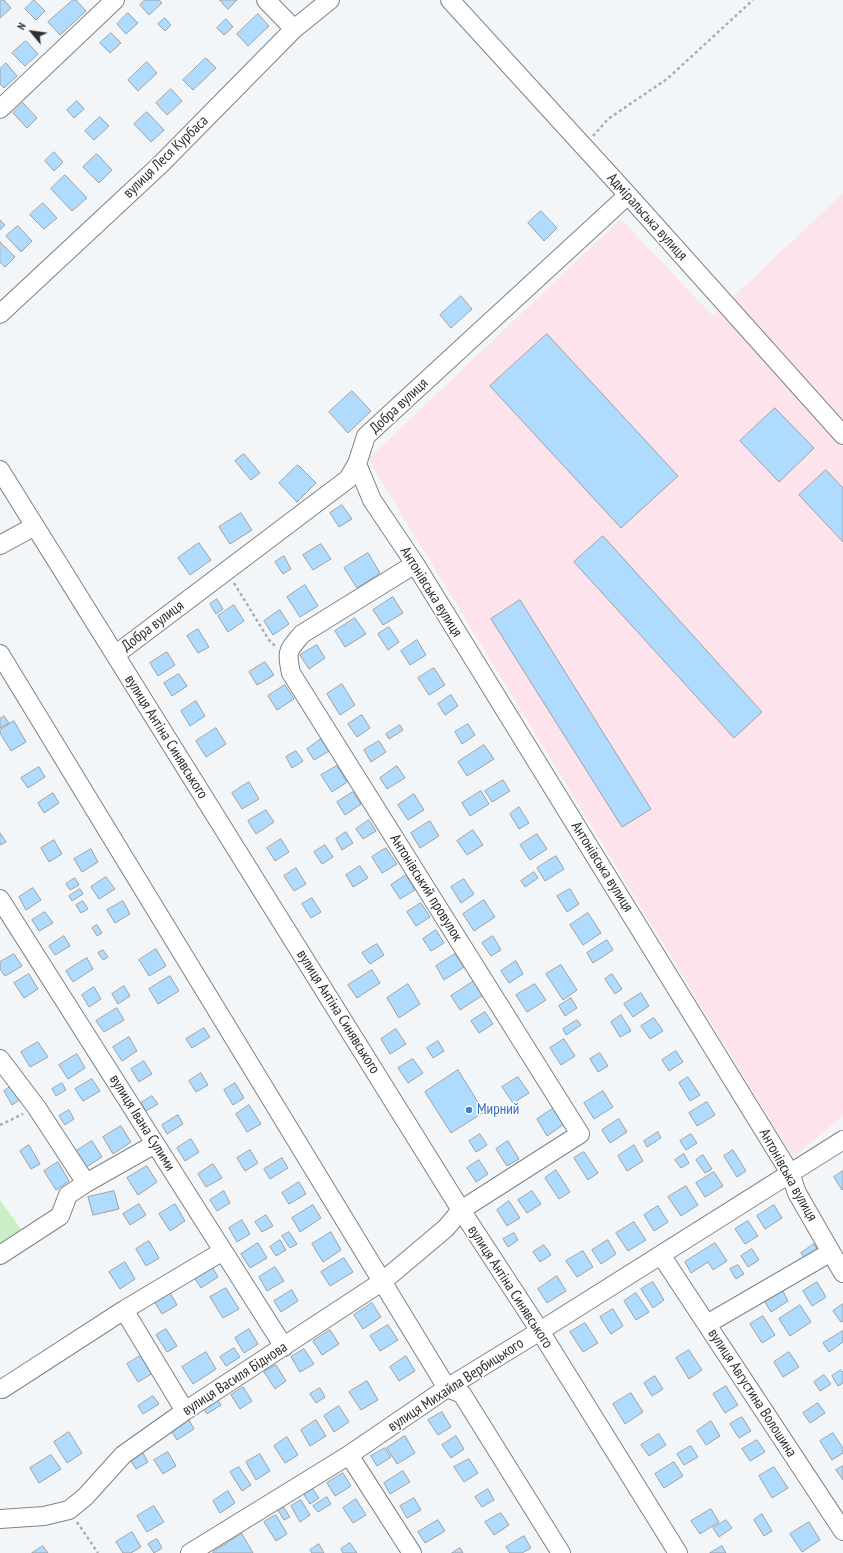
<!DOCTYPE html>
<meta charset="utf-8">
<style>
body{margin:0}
#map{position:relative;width:843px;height:1553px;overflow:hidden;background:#f3f6f8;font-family:"PT Sans Narrow",sans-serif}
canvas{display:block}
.north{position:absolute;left:12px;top:12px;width:40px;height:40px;-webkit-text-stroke:3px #fff;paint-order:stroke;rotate:299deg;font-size:11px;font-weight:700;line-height:16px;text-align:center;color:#2f3031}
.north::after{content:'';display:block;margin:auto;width:14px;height:18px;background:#2f3031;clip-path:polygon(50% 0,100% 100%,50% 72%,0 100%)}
</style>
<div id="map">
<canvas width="843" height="1553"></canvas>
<div class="north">N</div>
</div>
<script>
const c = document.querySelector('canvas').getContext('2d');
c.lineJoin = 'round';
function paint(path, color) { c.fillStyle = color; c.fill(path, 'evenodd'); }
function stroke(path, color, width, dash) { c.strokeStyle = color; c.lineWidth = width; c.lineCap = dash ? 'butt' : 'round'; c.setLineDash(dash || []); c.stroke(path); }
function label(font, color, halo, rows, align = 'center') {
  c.font = font + ' "PT Sans Narrow",sans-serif'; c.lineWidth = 3; c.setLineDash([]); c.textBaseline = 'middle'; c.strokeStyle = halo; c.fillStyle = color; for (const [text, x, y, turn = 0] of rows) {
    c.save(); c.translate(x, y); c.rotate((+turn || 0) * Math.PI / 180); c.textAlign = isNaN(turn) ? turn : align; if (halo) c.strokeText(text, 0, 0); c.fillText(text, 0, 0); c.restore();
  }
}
paint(new Path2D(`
 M843,193V1116L793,1157L368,459L621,219L713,316Z`), '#fde4ec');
paint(new Path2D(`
 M0,1200L21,1229L0,1243Z`), '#cbefc5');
const building = new Path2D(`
 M1,0H4L11,8L0,18V1Z
 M34,0L45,11L36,20L25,9Z
 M73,0H76L86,11L60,35L48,22Z
 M145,0H159L162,3L149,15L140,5Z
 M220,0H237L228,9Z
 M128,13L138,23L126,34L117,24Z
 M258,14L269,26L248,46L237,34Z
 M165,18L171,25L165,31L158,24Z
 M226,19L233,27L224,35L217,28Z
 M111,33L121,43L110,53L100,43Z
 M26,41L38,54L25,66L12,53Z
 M206,58L216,68L193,90L183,80Z
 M147,62L157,73L138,91L128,80Z
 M6,63L17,76L4,88L0,84V69Z
 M171,89L182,101L167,115L156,103Z
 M77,101L84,109L74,118L67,110Z
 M23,103L37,118L27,128L13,113Z
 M147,112L164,130L151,142L134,124Z
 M100,117L109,126L94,140L85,131Z
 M54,152L63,162L54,171L45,161Z
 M97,154L112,170L99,183L83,167Z
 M65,175L87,198L72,211L51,189Z
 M43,203L57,218L44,229L30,215Z
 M541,211L557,228L544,241L528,223Z
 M0,220L5,225L0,230Z
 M18,226L32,241L21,252L6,236Z
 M0,242L15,257L5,267L0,262Z
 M461,296L472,309L451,328L440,315Z
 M547,334L678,476L621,528L490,386Z
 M352,391L371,411L348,433L329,412Z
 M775,408L814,448L779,482L740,441Z
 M244,454L260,473L251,480L235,461Z
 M298,465L316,483L297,502L279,483Z
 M826,470L843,488V542L799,495Z
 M342,505L352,519L339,527L330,513Z
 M241,513L252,530L230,544L219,527Z
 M603,536L762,712L734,738L574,562Z
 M199,543L211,560L190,575L178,558Z
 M321,544L331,559L313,570L303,555Z
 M368,553L380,573L357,588L344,568Z
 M284,556L291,569L283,574L275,562Z
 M305,585L318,606L300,617L287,597Z
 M393,597L403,613L383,625L373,610Z
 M217,599L223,609L216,614L210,604Z
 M520,600L651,809L622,827L491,619Z
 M234,605L244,621L228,632L218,616Z
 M280,610L289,624L273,635L264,621Z
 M355,618L366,634L345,647L335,631Z
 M389,627L399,642L388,650L378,634Z
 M198,629L209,647L198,653L187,636Z
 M417,640L426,655L410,665L401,651Z
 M317,645L325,658L309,669L300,655Z
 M167,652L175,665L158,676L150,663Z
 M265,662L274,675L257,685L249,672Z
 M434,668L445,685L429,695L418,678Z
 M179,674L187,686L172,696L164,683Z
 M342,684L355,705L340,715L327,694Z
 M285,685L294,699L277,710L268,696Z
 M451,695L458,706L445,715L438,704Z
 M196,701L205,716L190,726L181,711Z
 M362,715L370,728L357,737L348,724Z
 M4,716L9,723L0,728V719Z
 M14,721L26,742L11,751L0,733V730Z
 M468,724L475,735L462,744L455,732Z
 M400,725L403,730L389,739L386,734Z
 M216,728L226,744L206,757L196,741Z
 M321,739L329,751L314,760L307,749Z
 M379,741L386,752L371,762L364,750Z
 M484,745L494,759L467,776L458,762Z
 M296,751L303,761L292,768L286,757Z
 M337,766L347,782L332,792L321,775Z
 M397,766L405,778L387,789L380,778Z
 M39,767L45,777L28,788L21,778Z
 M503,780L510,791L492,802L485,791Z
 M249,782L259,799L242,809L232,793Z
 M481,791L489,804L470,816L462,803Z
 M353,792L361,804L345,815L337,802Z
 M53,793L59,803L44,813L38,803Z
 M414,794L424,810L408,820L398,805Z
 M519,807L529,823L519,829L510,814Z
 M266,810L274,822L256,834L248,821Z
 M369,820L376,831L363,839L356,829Z
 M430,821L439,836L420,848L411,833Z
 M473,830L483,845L467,855L457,841Z
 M346,832L353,843L342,850L336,839Z
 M0,833L6,842L0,845Z
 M537,834L547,849L530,860L520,845Z
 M281,839L289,852L275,861L267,848Z
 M54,840L62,854L49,862L41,848Z
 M325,845L333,857L322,864L314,852Z
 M386,848L397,864L382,873L372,857Z
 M91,849L98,862L82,872L74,859Z
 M556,856L564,869L545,881L537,868Z
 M360,866L368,878L353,887L346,875Z
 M296,868L306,884L294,891L284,876Z
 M534,872L538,878L525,887L521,881Z
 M406,875L415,890L400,899L391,885Z
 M106,877L115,889L99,899L91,887Z
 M75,878L79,885L70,890L66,884Z
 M464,879L474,894L461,903L451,887Z
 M33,888L41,900L26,910L19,897Z
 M80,889L83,894L72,901L69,896Z
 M570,889L579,904L567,912L557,896Z
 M312,898L321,912L311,918L302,904Z
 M484,900L495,917L474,931L463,914Z
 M83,901L88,909L81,913L76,905Z
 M123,901L130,914L115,923L107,910Z
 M421,903L430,917L416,926L407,912Z
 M45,912L53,923L39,931L32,920Z
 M588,913L601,933L583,945L570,925Z
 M97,925L102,933L97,936L92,928Z
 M436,930L444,943L431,951L423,939Z
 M64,936L70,946L55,955L49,946Z
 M493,936L501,950L491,956L482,943Z
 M607,940L613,950L593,963L587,953Z
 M377,944L384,955L370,964L362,953Z
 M156,949L166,966L149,976L139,960Z
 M103,950L108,957L103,960L98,953Z
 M14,954L22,966L5,976L0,969V962Z
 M455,954L464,967L444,980L436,966Z
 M87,958L93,969L73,982L66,971Z
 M516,961L523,974L509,983L501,971Z
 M561,965L577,990L563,1000L546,974Z
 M372,970L380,983L357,998L348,985Z
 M29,974L38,989L24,998L14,983Z
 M612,974L622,989L615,994L605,979Z
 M170,976L179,991L158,1004L149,989Z
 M474,981L483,995L460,1010L451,996Z
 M408,984L420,1004L399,1018L387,998Z
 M535,984L546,1000L527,1012L516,995Z
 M124,986L130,996L118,1004L112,994Z
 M94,987L101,999L89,1007L82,995Z
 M641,993L649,1006L633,1017L624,1004Z
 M571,998L577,1008L565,1016L559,1006Z
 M117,1008L124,1020L104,1032L96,1021Z
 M485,1012L493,1024L479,1033L471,1021Z
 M621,1015L631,1031L620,1037L611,1022Z
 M654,1018L663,1031L650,1039L641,1026Z
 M577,1020L581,1025L566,1035L563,1029Z
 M204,1028L210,1037L192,1048L186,1039Z
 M396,1029L406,1044L390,1054L381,1039Z
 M129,1037L137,1051L122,1061L113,1047Z
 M564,1039L575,1056L561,1065L550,1048Z
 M438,1041L444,1051L433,1058L427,1048Z
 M38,1042L48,1057L30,1067L21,1052Z
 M676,1051L683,1062L669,1071L662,1060Z
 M600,1053L608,1066L598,1072L590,1059Z
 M77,1054L85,1068L68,1079L59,1065Z
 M413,1059L423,1073L408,1083L398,1068Z
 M144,1061L152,1074L139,1082L131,1069Z
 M458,1070L484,1112L451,1133L425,1092Z
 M201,1073L208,1085L196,1092L189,1081Z
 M518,1077L529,1093L513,1103L502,1087Z
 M688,1077L700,1095L690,1101L679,1083Z
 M92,1079L100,1091L83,1101L75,1089Z
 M62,1083L66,1090L56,1096L52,1089Z
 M235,1083L244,1098L233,1105L224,1090Z
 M13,1085L21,1099L12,1105L4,1091Z
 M603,1091L613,1107L594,1119L584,1103Z
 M152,1096L158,1104L146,1111L141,1103Z
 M707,1102L715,1115L697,1126L689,1113Z
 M249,1105L261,1124L247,1132L236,1114Z
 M554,1108L564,1124L547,1136L537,1119Z
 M69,1110L74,1119L65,1125L59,1116Z
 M178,1115L183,1124L167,1134L162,1125Z
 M619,1119L627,1132L610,1143L602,1130Z
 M121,1126L131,1142L113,1154L103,1137Z
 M658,1132L661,1138L647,1147L644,1141Z
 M480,1134L487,1145L476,1152L469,1141Z
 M691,1134L697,1143L686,1150L680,1141Z
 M191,1139L199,1152L185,1161L177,1148Z
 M92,1141L102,1157L83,1169L73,1153Z
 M508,1141L519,1159L507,1166L496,1149Z
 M29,1145L40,1164L31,1169L20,1151Z
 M634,1145L643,1161L627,1171L618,1156Z
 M250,1150L258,1163L245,1171L237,1158Z
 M733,1150L746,1171L737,1177L724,1156Z
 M584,1152L598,1173L588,1180L574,1158Z
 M684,1154L689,1163L681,1168L675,1160Z
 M703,1155L712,1169L705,1173L696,1160Z
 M282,1158L288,1168L270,1179L264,1169Z
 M479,1160L488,1174L476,1182L467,1168Z
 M58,1162L69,1181L56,1190L44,1171Z
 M213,1164L222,1178L206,1187L198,1174Z
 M147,1166L157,1182L138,1195L127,1178Z
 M556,1170L570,1192L559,1199L545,1178Z
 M843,1171V1189L842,1190L834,1177Z
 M714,1172L723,1186L705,1197L696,1183Z
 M299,1182L306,1194L289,1204L282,1193Z
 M686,1186L698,1205L681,1216L668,1197Z
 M114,1191L119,1209L93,1215L88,1197Z
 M224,1191L230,1203L217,1211L210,1200Z
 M532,1191L541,1204L527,1213L518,1200Z
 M509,1201L520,1218L507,1226L497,1210Z
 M139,1204L146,1215L130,1225L123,1214Z
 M175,1204L185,1221L170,1231L159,1214Z
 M313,1205L321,1218L300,1232L292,1218Z
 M774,1205L782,1218L765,1229L757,1216Z
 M658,1206L668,1222L654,1231L644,1215Z
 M266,1215L273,1226L262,1232L255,1222Z
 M242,1220L250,1234L237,1242L229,1228Z
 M748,1221L758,1236L745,1244L735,1229Z
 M634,1222L646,1240L628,1251L616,1233Z
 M289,1232L297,1244L290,1248L282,1236Z
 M331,1232L341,1250L323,1262L312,1244Z
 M514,1233L518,1240L508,1247L503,1239Z
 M280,1240L286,1250L276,1256L270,1247Z
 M608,1240L616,1254L601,1264L592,1250Z
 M149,1241L159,1258L146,1266L136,1249Z
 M258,1243L267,1258L250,1268L241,1254Z
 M715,1243L727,1261L713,1270L708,1262L691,1273L685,1262Z
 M814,1244L818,1250L805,1259L801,1253Z
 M544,1245L551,1255L540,1262L533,1252Z
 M752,1249L759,1260L748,1267L741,1256Z
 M583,1251L593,1267L577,1277L566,1261Z
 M344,1258L353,1272L330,1286L321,1272Z
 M125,1262L135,1279L120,1289L109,1272Z
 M211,1265L218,1277L201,1288L193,1276Z
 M738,1265L744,1274L736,1279L730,1269Z
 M275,1267L284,1281L267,1291L259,1277Z
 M557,1276L566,1291L547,1303L538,1289Z
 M653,1282L664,1300L653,1308L641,1289Z
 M817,1282L826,1297L812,1306L803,1291Z
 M226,1288L239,1309L223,1318L210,1297Z
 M292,1290L298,1301L281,1312L274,1301Z
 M169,1291L177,1305L162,1314L154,1301Z
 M783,1291L788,1301L771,1312L765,1302Z
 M636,1293L649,1312L636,1320L624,1301Z
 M372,1303L381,1317L363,1329L354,1315Z
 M843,1304V1321L841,1322L833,1311Z
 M800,1305L811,1322L790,1336L779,1319Z
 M613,1309L623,1326L611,1334L600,1317Z
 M763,1316L775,1335L762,1343L750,1324Z
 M585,1323L598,1343L583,1352L570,1332Z
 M388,1325L398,1340L380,1351L370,1336Z
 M166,1329L177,1346L167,1352L156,1335Z
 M249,1329L258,1344L244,1353L235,1338Z
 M330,1330L339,1344L322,1355L313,1341Z
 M843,1331V1342L829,1352L823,1343Z
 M234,1348L240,1357L226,1366L220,1357Z
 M304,1349L314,1364L300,1372L291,1357Z
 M689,1350L702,1370L689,1379L676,1358Z
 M206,1352L216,1369L193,1384L182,1367Z
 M789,1352L799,1367L783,1377L774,1362Z
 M142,1355L153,1373L138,1382L127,1364Z
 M406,1356L415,1371L399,1381L390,1367Z
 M276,1365L286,1381L275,1389L264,1372Z
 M841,1370L843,1372V1383L838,1386L832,1376Z
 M824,1375L831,1384L820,1391L814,1382Z
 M655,1376L663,1389L652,1396L644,1383Z
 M367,1381L378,1400L361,1410L349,1392Z
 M726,1386L738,1405L725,1413L713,1394Z
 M243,1387L252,1401L240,1409L231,1395Z
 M320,1388L325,1397L316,1403L310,1394Z
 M631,1393L643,1412L625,1424L613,1404Z
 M215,1395L221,1405L207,1414L201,1404Z
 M153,1396L159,1404L143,1414L138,1406Z
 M818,1403L825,1413L810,1423L803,1413Z
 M339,1406L349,1422L334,1432L324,1416Z
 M442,1412L451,1427L438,1435L428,1420Z
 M742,1417L751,1431L739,1438L730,1424Z
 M189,1420L194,1429L177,1440L171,1431Z
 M316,1420L326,1436L310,1446L301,1430Z
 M711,1421L720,1436L706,1445L697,1431Z
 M69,1432L82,1453L67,1463L54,1442Z
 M833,1433L843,1448V1453L832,1460L820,1441Z
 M659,1434L666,1445L649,1456L641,1445Z
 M405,1436L415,1453L397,1464L387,1448Z
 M456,1436L464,1449L451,1458L442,1445Z
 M287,1437L298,1455L285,1463L274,1446Z
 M757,1440L765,1452L750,1461L742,1449Z
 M139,1446L148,1462L136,1469L127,1454Z
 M691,1446L698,1457L684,1465L677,1454Z
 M385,1448L391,1457L377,1466L371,1456Z
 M168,1452L176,1466L163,1474L154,1460Z
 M260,1454L270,1471L256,1480L246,1462Z
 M51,1455L61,1469L39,1483L30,1468Z
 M469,1459L478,1473L464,1482L454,1467Z
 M674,1462L683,1476L664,1488L655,1474Z
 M843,1466V1480L836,1470Z
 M239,1467L251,1485L242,1491L230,1472Z
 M774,1467L788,1488L772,1498L759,1476Z
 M403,1471L410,1482L390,1494L384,1483Z
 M343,1473L351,1486L335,1496L327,1483Z
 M312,1488L319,1498L310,1504L303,1493Z
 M488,1489L494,1500L482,1507L475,1497Z
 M228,1491L235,1503L220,1513L213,1501Z
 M327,1497L331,1504L318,1512L313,1506Z
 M414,1498L421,1510L407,1518L400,1506Z
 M356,1499L366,1515L353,1523L343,1508Z
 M301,1500L310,1515L300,1522L291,1506Z
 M282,1505L290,1517L284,1520L277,1509Z
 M154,1506L164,1522L147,1532L137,1516Z
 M711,1509L719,1522L700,1534L691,1521Z
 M501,1513L509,1525L494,1535L485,1522Z
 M762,1514L772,1531L764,1536L754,1520Z
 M276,1515L287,1534L276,1541L264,1522Z
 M438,1520L445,1531L425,1543L418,1532Z
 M726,1520L732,1528L719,1537L713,1528Z
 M809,1522L820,1540L802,1552L790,1534Z
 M132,1532L141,1547L131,1553H123L116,1542Z
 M242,1534L253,1553H213V1552Z
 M524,1536L531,1548L522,1553H510L506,1547Z
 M157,1539L162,1548L154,1553L148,1544Z
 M350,1543L357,1553H343L341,1549Z
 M319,1544L324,1553H312L310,1550Z
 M43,1546L48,1553H32Z
 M722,1546L726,1553H710Z
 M460,1548L463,1553H452Z`);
paint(building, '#afdbff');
stroke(building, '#9ea1a3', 1);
const minor = new Path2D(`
 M266,0L294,29
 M450,0L628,195L843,435
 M0,109L115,0
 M0,314L160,165L294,29L330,0
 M357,464L372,500L415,564L790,1173L797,1193L843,1273
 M0,470L461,1210L540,1331L678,1553
 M0,545L35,526
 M0,654L447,1388L462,1394L561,1553
 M115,655L348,479L357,464L366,436L628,195
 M0,899L284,1347
 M0,1059L37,1108L86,1183
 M0,1255L60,1216L68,1195L86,1183L155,1144
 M661,1255L843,1531
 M124,1310L185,1411
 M707,1324L831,1252
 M2,1389L124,1310L223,1251
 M349,1455L412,1553
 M0,1519L44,1516L69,1510L85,1497L123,1455L185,1411L383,1281L446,1228L461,1210L580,1134L291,673C286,650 288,651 302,634L415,564
 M190,1553L349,1455L447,1388L540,1331L843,1140`);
stroke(minor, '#7f8284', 20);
stroke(new Path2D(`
 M593,136L608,119L667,79L753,0
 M234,583L269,640L275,646
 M0,1125L23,1114
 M77,1522L98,1553`), '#aaacae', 2.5, [3, 3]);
stroke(minor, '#fff', 18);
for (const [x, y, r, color] of [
 [469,1110,4,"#3f7fe0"]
]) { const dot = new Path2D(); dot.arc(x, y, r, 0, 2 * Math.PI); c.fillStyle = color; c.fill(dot); stroke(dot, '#fff', 1.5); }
label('15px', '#2f3031', '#fff', [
 ["вулиця Леся Курбаса",166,157,-44],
 ["Адміральська вулиця",647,217,48],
 ["Добра вулиця",399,406,-43],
 ["Антонівська вулиця",431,592,58],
 ["Добра вулиця",153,626,-37],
 ["вулиця Антіна Синявського",166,737,58],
 ["Антонівська вулиця",602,867,58],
 ["Антонівський провулок",426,888,58],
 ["вулиця Антіна Синявського",338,1012,58],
 ["вулиця Івана Сулими",142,1123,58],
 ["Антонівська вулиця",788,1175,61],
 ["вулиця Антіна Синявського",510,1287,57],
 ["вулиця Василя Біднова",235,1379,-33],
 ["вулиця Михайла Вербицького",456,1385,-33],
 ["вулиця Августина Волошина",752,1393,57]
]);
label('15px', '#366cbe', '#fff', [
 ["Мирний",477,1110]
], 'left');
</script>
